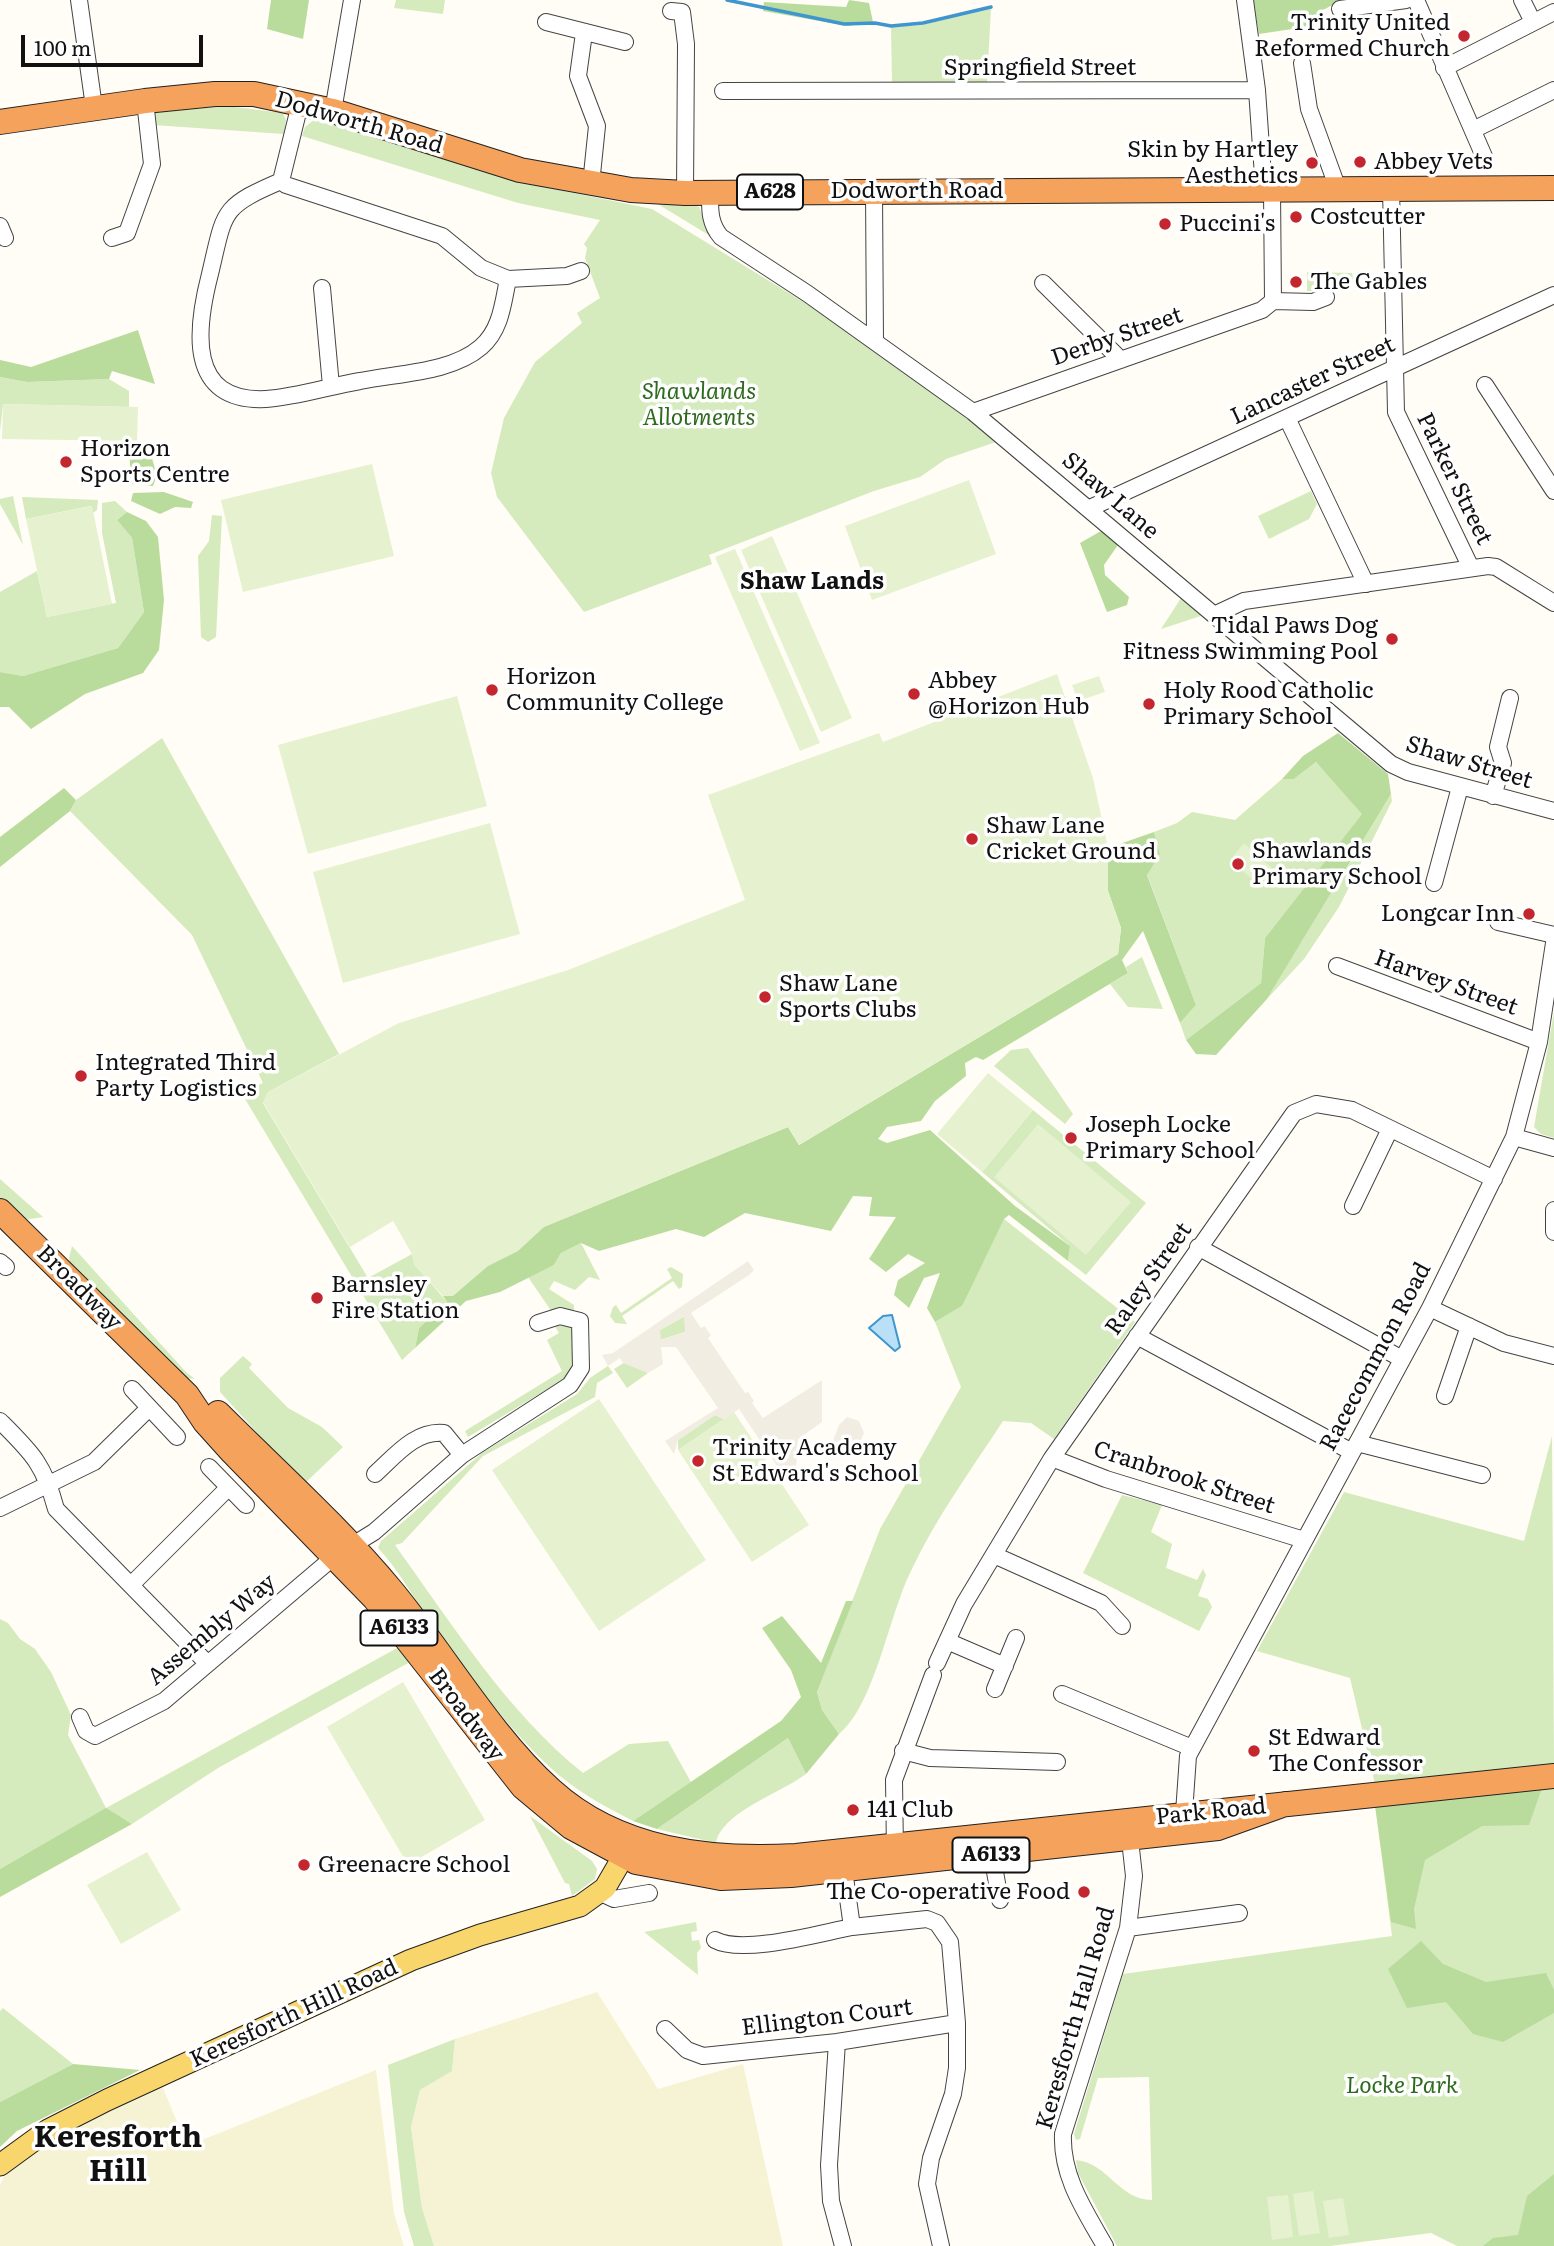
<!DOCTYPE html>
<style>
body{margin:0}
#map{position:relative;width:1554px;height:2246px;overflow:hidden;background:#fffdf5;font-family:Literata,serif}
canvas{display:block}
.scale{position:absolute;left:21px;top:35px;width:182px;height:32px;box-sizing:border-box;border:4px solid #111;border-top:0;padding-left:9px;font-size:21px;line-height:24px;white-space:nowrap;color:#111;-webkit-text-stroke:5px #fff;paint-order:stroke}
</style>
<div id="map">
<canvas width="1554" height="2246"></canvas>
<div class="scale">100 m</div>
</div>
<script>
const c = document.querySelector('canvas').getContext('2d');
c.lineJoin = 'round';
function paint(path, color) { c.fillStyle = color; c.fill(path, 'evenodd'); }
function stroke(path, color, width, dash) { c.strokeStyle = color; c.lineWidth = width; c.lineCap = dash ? 'butt' : 'round'; c.setLineDash(dash || []); c.stroke(path); }
function label(font, color, halo, rows, align = 'center') {
  c.font = font + ' Literata,serif'; c.lineWidth = 7; c.setLineDash([]); c.textBaseline = 'middle'; c.strokeStyle = halo; c.fillStyle = color; for (const [text, x, y, turn = 0] of rows) {
    c.save(); c.translate(x, y); c.rotate((+turn || 0) * Math.PI / 180); c.textAlign = isNaN(turn) ? turn : align; if (halo) c.strokeText(text, 0, 0); c.fillText(text, 0, 0); c.restore();
  }
}
paint(new Path2D(`
 M597,1992L658,2089L743,2064L783,2246H434L422,2208L411,2127L420,2090L452,2070L455,2039Z
 M376,2070L394,2213L404,2246H0V2185L9,2166L161,2083L187,2146Z`), '#f6f3d4');
paint(new Path2D(`
 M396,0H445L443,14L394,8Z
 M991,8L987,83L892,84L891,27L922,25Z
 M227,106L283,113L286,120L284,134L153,125V113Z
 M315,119L511,180L652,209L823,314L943,399L996,442L946,459L920,477L874,491L709,555L712,564L584,612L497,497L491,473L504,418L535,362L582,323L577,313L600,298L585,258L587,248L584,244L600,220L518,203L302,136L305,127Z
 M656,203H688L699,207L712,237Z
 M1307,272L1352,273L1354,282L1334,291H1307Z
 M0,377L27,382L109,379L129,391V407L3,404L0,431Z
 M1311,491L1317,504L1309,519L1269,539L1258,516Z
 M13,496L23,545L0,504V499Z
 M22,497L98,500L97,510L93,513L91,506L26,519Z
 M115,501L127,512L117,520L132,538L144,612L118,648L23,676L0,672V592L37,571L47,617L116,603L102,533V503Z
 M212,515L222,516L216,637L208,642L201,637L198,556L209,541Z
 M1181,598L1201,616L1161,629Z
 M162,738L339,1054L268,1092L263,1103L368,1278L412,1254L415,1265L447,1302L419,1328L415,1348L402,1360L245,1099L252,1088L263,1083L192,935L70,811L76,800Z
 M1316,762L1363,813L1265,938L1261,983L1186,1040L1180,1023L1196,1005L1147,874L1160,854L1154,832L1177,823L1192,812L1235,820L1282,779H1294Z
 M1391,794L1392,801L1339,907L1304,959L1267,999Z
 M1142,957L1163,1009L1128,1007L1110,984L1128,973L1126,967Z
 M1554,1012V1138L1541,1134L1534,1127Z
 M1028,1048L1073,1114L1065,1124L994,1066L1011,1050Z
 M1033,1110L1146,1203L1086,1275L1068,1261L1070,1246L982,1172Z
 M0,1179L43,1217L24,1220L0,1200Z
 M976,1197L1135,1322L1054,1439L1031,1423L1003,1421C971,1470 935,1519 910,1573C889,1616 874,1706 839,1734L822,1710L817,1692L880,1529L961,1387L935,1322L962,1306Z
 M581,1243L600,1280L589,1277L575,1290L554,1281L549,1289L574,1305V1311L565,1309L552,1312L528,1277L554,1265L561,1253Z
 M72,1246L186,1372L195,1379L185,1378L71,1271L69,1258Z
 M671,1267L683,1274L682,1287L679,1289L673,1281L622,1316L627,1324L615,1323L610,1316L613,1307L616,1305L621,1313L672,1278L667,1269Z
 M685,1316V1332L660,1340V1330Z
 M553,1323L572,1325L573,1365L566,1378L468,1437L465,1431L562,1371L547,1340L559,1333Z
 M243,1356L252,1364L249,1368L288,1408L322,1427L343,1447L304,1484L220,1392V1378Z
 M625,1362L648,1373L627,1388L614,1369Z
 M608,1366L613,1373L597,1383L595,1397L483,1456L402,1543L395,1545C452,1624 507,1712 583,1773L629,1744L668,1741L691,1782L633,1821C610,1809 589,1798 569,1783C517,1744 459,1662 421,1608C407,1587 396,1567 378,1548L381,1541L482,1453L577,1394L590,1378Z
 M715,1415L724,1419L678,1450V1440Z
 M1552,1436L1554,1764L1375,1784L1350,1678L1257,1651L1344,1492L1524,1541Z
 M1122,1495L1162,1505L1151,1532L1172,1544L1166,1568L1197,1580L1203,1569L1206,1575L1198,1596L1208,1599L1212,1607L1199,1631L1083,1573Z
 M0,1619L8,1623L20,1639L35,1649L51,1672L71,1715L68,1735L106,1808L399,1647L410,1662L218,1768L132,1824L106,1809L0,1869Z
 M788,1738L806,1774C781,1793 722,1812 716,1843L657,1829Z
 M1554,1787V2246H1457L1431,2233L1330,2246H1117L1078,2173L1076,2160C1108,2163 1119,2200 1152,2200L1149,2077L1098,2078L1080,2139L1076,2140L1074,2134L1123,1974L1392,1936L1375,1805Z
 M530,1816L592,1861L597,1869L595,1879L572,1896L569,1884L565,1883Z
 M696,1922L697,1931L691,1932L692,1941L699,1940L701,1948L697,1953L698,1975L644,1932Z
 M3,2008L73,2064L0,2102V2011Z
 M455,2039L452,2071L420,2090L411,2127L422,2208L434,2246H414L404,2212L388,2065Z`), '#d5ebbd');
paint(new Path2D(`
 M271,0H309L303,39L267,29Z
 M849,0L869,3L873,22L848,26L763,11L764,2L846,7Z
 M1253,0H1342L1321,11L1319,25L1259,34Z
 M138,330L155,384L112,371L109,379L27,382L0,377V360L31,367Z
 M129,444H148L157,476L153,486L131,484Z
 M164,492L193,502L191,508L175,507L160,514L131,501L133,493Z
 M127,512L146,521L158,537L164,600L159,650L143,673L85,694L31,729L9,707H0V672L23,676L118,648L144,612L132,538L117,520Z
 M1101,531L1118,545L1104,565L1105,575L1129,597L1127,605L1107,612L1080,543Z
 M1338,733L1388,774L1391,794L1267,999L1216,1055L1196,1054L1186,1040L1261,983L1265,938L1362,814L1316,762L1294,779H1282L1303,756Z
 M64,788L76,800L70,811L0,867V837Z
 M1154,832L1160,854L1147,875L1196,1005L1180,1023L1143,931L1122,960L1128,973L983,1060L976,1057L965,1063L966,1076L935,1101L921,1121L887,1127L878,1139L887,1143L930,1130L1015,1206L1070,1246L1068,1261L1009,1215L1004,1219L962,1306L935,1322L927,1308L940,1273L924,1278L909,1308L894,1295L898,1280L925,1263L908,1254L886,1272L869,1259L896,1217L869,1216L872,1197L853,1196L831,1231L745,1213L704,1237L676,1229L599,1251L581,1243L561,1253L554,1265L500,1292L466,1301L415,1348L419,1328L447,1302L443,1296L447,1278L543,1227L788,1127L799,1145L1118,954L1121,928L1108,891V848Z
 M846,1601H853L817,1692L822,1710L839,1734L806,1774L788,1738L657,1829L633,1821L781,1721L801,1697L791,1670L762,1628L782,1616L821,1663Z
 M1542,1788L1529,1825L1482,1826L1425,1860L1414,1909L1416,1929L1391,1922L1375,1805Z
 M106,1808L132,1824L0,1897V1869Z
 M1421,1941L1443,1964L1486,1982L1546,1973L1554,1990V2013L1503,2042L1473,2034L1446,2002L1407,2008L1388,1969Z
 M73,2064L140,2070L17,2131L0,2147V2102Z
 M1554,2174V2246H1483L1493,2238L1518,2235L1527,2196Z`), '#b9dc9c');
paint(new Path2D(`
 M3,404L138,407L137,441L2,439Z
 M372,464L394,556L243,592L221,500Z
 M969,480L996,554L872,600L845,526Z
 M92,506L112,604L47,617L26,519Z
 M772,536L852,718L821,732L741,550Z
 M735,549L820,743L800,751L715,557Z
 M1057,674L1093,778L1108,848V891L1121,928L1118,954L799,1145L788,1127L544,1227L518,1251L488,1266L453,1296H443L414,1265L412,1254L393,1221L350,1247L263,1102L268,1092L399,1023L568,970L745,900L708,795L879,733L883,742Z
 M1099,676L1105,692L1078,701L1072,685Z
 M457,696L487,806L308,854L278,745Z
 M490,823L520,934L343,983L313,872Z
 M1244,843L1272,868L1258,884L1230,860Z
 M988,1073L1033,1110L982,1172L937,1134Z
 M1038,1124L1131,1202L1086,1255L994,1177Z
 M599,1399L706,1560L599,1631L492,1470Z
 M734,1412L809,1525L752,1562L678,1450Z
 M403,1682L485,1820L408,1865L327,1727Z
 M147,1852L181,1910L121,1944L87,1885Z
 M1313,2191L1320,2233L1299,2236L1293,2194Z
 M1288,2195L1293,2237L1272,2240L1267,2197Z
 M1343,2198L1349,2235L1329,2238L1323,2201Z`), '#e6f2cf');
paint(new Path2D(`
 M748,1261L754,1270L749,1275L691,1313L701,1328L705,1326L707,1330L711,1335L708,1338L745,1393L748,1392L754,1401L752,1403L763,1418L822,1380V1422L798,1439L796,1468L787,1481L739,1409L724,1419L715,1415L678,1440L674,1454L665,1441L718,1408L676,1347H661L663,1364L648,1373L623,1363L620,1358L608,1366L602,1355L613,1353ZM684,1316L685,1332L661,1340L660,1330Z
 M847,1417L859,1421L864,1433L860,1442L851,1447L833,1441L839,1425Z`), '#f1ede2');
const water = new Path2D(`
 M892,1315L900,1347L895,1351L869,1328L883,1316Z`);
paint(water, '#b9e0f7');
stroke(water, '#3f96cf', 2);
stroke(new Path2D(`
 M727,0L844,24L875,23L891,26L923,23L991,7`), '#3f96cf', 3.5);
const minor = new Path2D(`
 M79,0L94,107
 M1245,0L1257,90
 M1416,0L1486,161
 M1522,0L1533,22
 M1340,9L1406,0
 M671,11L682,12L686,44L685,193
 M546,22L625,42
 M584,33L578,76L597,126L591,184
 M1302,63L1309,109L1338,189
 M1444,68L1554,12
 M723,91L1257,90L1264,190
 M300,104L281,181L286,185L442,236L481,268L508,279L567,276L581,271
 M333,111L352,0
 M1473,130L1554,90
 M281,181C220,207 225,211 210,274C196,328 186,403 266,399C297,397 330,386 360,381C398,373 451,373 481,347C501,330 503,303 508,279
 M1391,189L1396,412L1471,568
 M1272,190L1273,301
 M874,191L875,340
 M710,192C710,209 709,223 721,237L808,294L973,412L1214,615L1244,601L1488,566L1496,567L1554,603
 M0,226L5,238
 M112,238L127,233L152,164L145,101
 M1043,283L1121,360
 M322,288L331,386
 M1273,301L1313,302L1326,297
 M1485,385L1554,491
 M973,412L1262,310L1273,301
 M1287,418L1366,584
 M1090,508L1554,295
 M1214,615L1391,764L1408,772L1554,811
 M1493,796L1503,763L1498,747L1510,698
 M1434,883L1460,787
 M1498,922L1554,935
 M1337,966L1539,1042
 M1514,1137L1554,1148
 M1353,1206L1390,1129
 M1554,1210V1232
 M1198,1247L1402,1359
 M0,1262L6,1267
 M1430,1308L1504,1343L1554,1356
 M1137,1336L1352,1452
 M132,1389L177,1437
 M1445,1396L1469,1326
 M0,1421C32,1453 44,1464 56,1509L207,1663
 M1357,1443L1482,1475
 M1052,1458L1106,1479L1304,1540
 M209,1467L246,1505
 M375,1474C395,1456 415,1430 444,1433L462,1455
 M0,1508L94,1462L148,1409
 M994,1555L1101,1603L1122,1626
 M132,1584L228,1488
 M947,1641L1005,1666
 M937,1663L964,1604L1052,1458L1294,1113L1316,1104L1352,1110L1494,1179
 M995,1689L1016,1638
 M1062,1694L1192,1748
 M80,1717L86,1731L95,1736L164,1701L335,1556L374,1532L462,1455L570,1385L581,1368L580,1321L560,1316L538,1323
 M903,1751L930,1758L1057,1762
 M1184,1813L1188,1756L1430,1308L1514,1137L1539,1042L1554,943
 M895,1852L894,1780L933,1675
 M992,1855L1000,1900
 M843,1863L852,1927L927,1919L937,1923L950,1942L957,2023V2068L953,2094L931,2158L927,2184L941,2246
 M599,1892L614,1899L649,1893
 M1128,1928L1239,1913
 M715,1940C743,1955 820,1933 852,1927
 M665,2029L687,2050L703,2056L837,2042L957,2023
 M837,2042L829,2165L831,2201L843,2246
 M1105,2246C1085,2211 1061,2176 1063,2134L1128,1928L1134,1876L1130,1840`);
const major = new Path2D(`
 M0,2165L48,2130L107,2100L411,1960L480,1935L580,1906L605,1888L623,1857`);
const highway = new Path2D(`
 M0,122L145,101L215,94H254L333,111L520,170L631,190L685,193L1554,188
 M0,1211L187,1395L205,1422L232,1452L375,1599L523,1787L571,1827L636,1862L721,1878L791,1875L1218,1828L1285,1804
 M218,1413C276,1471 339,1527 392,1591C444,1654 491,1736 551,1790C618,1851 710,1861 796,1856L1554,1776`);
stroke(minor, '#444', 18);
stroke(major, '#222', 23);
stroke(highway, '#222', 26);
stroke(minor, '#fff', 16);
stroke(major, '#f9d66b', 21);
stroke(highway, '#f5a25d', 24);
for (const [x, y, r, color] of [
 [1464,36,7,"#c4262e"],
 [1360,162,7,"#c4262e"],
 [1312,163,7,"#c4262e"],
 [1296,217,7,"#c4262e"],
 [1165,224,7,"#c4262e"],
 [1296,282,7,"#c4262e"],
 [66,462,7,"#c4262e"],
 [1392,639,7,"#c4262e"],
 [492,690,7,"#c4262e"],
 [914,694,7,"#c4262e"],
 [1149,704,7,"#c4262e"],
 [972,839,7,"#c4262e"],
 [1238,864,7,"#c4262e"],
 [1529,914,7,"#c4262e"],
 [765,997,7,"#c4262e"],
 [81,1076,7,"#c4262e"],
 [1071,1138,7,"#c4262e"],
 [317,1298,7,"#c4262e"],
 [698,1461,7,"#c4262e"],
 [1254,1751,7,"#c4262e"],
 [853,1810,7,"#c4262e"],
 [304,1865,7,"#c4262e"],
 [1084,1892,7,"#c4262e"]
]) { const dot = new Path2D(); dot.arc(x, y, r, 0, 2 * Math.PI); c.fillStyle = color; c.fill(dot); stroke(dot, '#fff', 2.5); }
for (const [x, y, w] of [
 [770,192,66],
 [399,1628,77],
 [991,1855,77]
]) { const box = new Path2D(); box.roundRect(x - w / 2, y - 17.5, w, 35, 5); c.fillStyle = '#fff'; c.fill(box); stroke(box, '#111', 2); }
label('bold 21px', '#111', null, [
 ["A628",770,192],
 ["A6133",399,1628],
 ["A6133",991,1855]
]);
label('23px', '#111', '#fff', [
 ["Trinity United",1450,23,"right"],
 ["Reformed Church",1450,49,"right"],
 ["Skin by Hartley",1298,150,"right"],
 ["Aesthetics",1298,176,"right"],
 ["Abbey Vets",1374,162],
 ["Costcutter",1310,217],
 ["Puccini's",1179,224],
 ["The Gables",1310,282],
 ["Horizon",80,449],
 ["Sports Centre",80,475],
 ["Tidal Paws Dog",1378,626,"right"],
 ["Fitness Swimming Pool",1378,652,"right"],
 ["Horizon",506,677],
 ["Community College",506,703],
 ["Abbey",928,681],
 ["@Horizon Hub",928,707],
 ["Holy Rood Catholic",1163,691],
 ["Primary School",1163,717],
 ["Shaw Lane",986,826],
 ["Cricket Ground",986,852],
 ["Shawlands",1252,851],
 ["Primary School",1252,877],
 ["Longcar Inn",1515,914,"right"],
 ["Shaw Lane",779,984],
 ["Sports Clubs",779,1010],
 ["Integrated Third",95,1063],
 ["Party Logistics",95,1089],
 ["Joseph Locke",1085,1125],
 ["Primary School",1085,1151],
 ["Barnsley",331,1285],
 ["Fire Station",331,1311],
 ["Trinity Academy",712,1448],
 ["St Edward's School",712,1474],
 ["St Edward",1268,1738],
 ["The Confessor",1268,1764],
 ["141 Club",867,1810],
 ["Greenacre School",318,1865],
 ["The Co-operative Food",1070,1892,"right"]
], 'left');
label('23px', '#111', '#fff', [
 ["Springfield Street",1040,68],
 ["Dodworth Road",359,123,16],
 ["Dodworth Road",917,191],
 ["Derby Street",1117,337,-19],
 ["Lancaster Street",1313,381,-25],
 ["Parker Street",1454,479,64],
 ["Shaw Lane",1110,496,41],
 ["Shaw Street",1469,763,17],
 ["Harvey Street",1446,983,20],
 ["Raley Street",1149,1279,-55],
 ["Broadway",79,1288,45],
 ["Racecommon Road",1376,1357,-62],
 ["Cranbrook Street",1184,1478,18],
 ["Assembly Way",212,1630,-40],
 ["Broadway",466,1715,53],
 ["Park Road",1211,1812,-6],
 ["Keresforth Hill Road",294,2014,-25],
 ["Ellington Court",827,2018,-7],
 ["Keresforth Hall Road",1076,2018,-74]
]);
label('italic 23px', '#2f6b1f', '#fff', [
 ["Shawlands",699,392],
 ["Allotments",699,418],
 ["Locke Park",1402,2086]
]);
label('bold 24px', '#111', '#fff', [
 ["Shaw Lands",812,582]
]);
label('bold 30px', '#111', '#fff', [
 ["Keresforth",118,2138],
 ["Hill",118,2172]
]);
</script>
